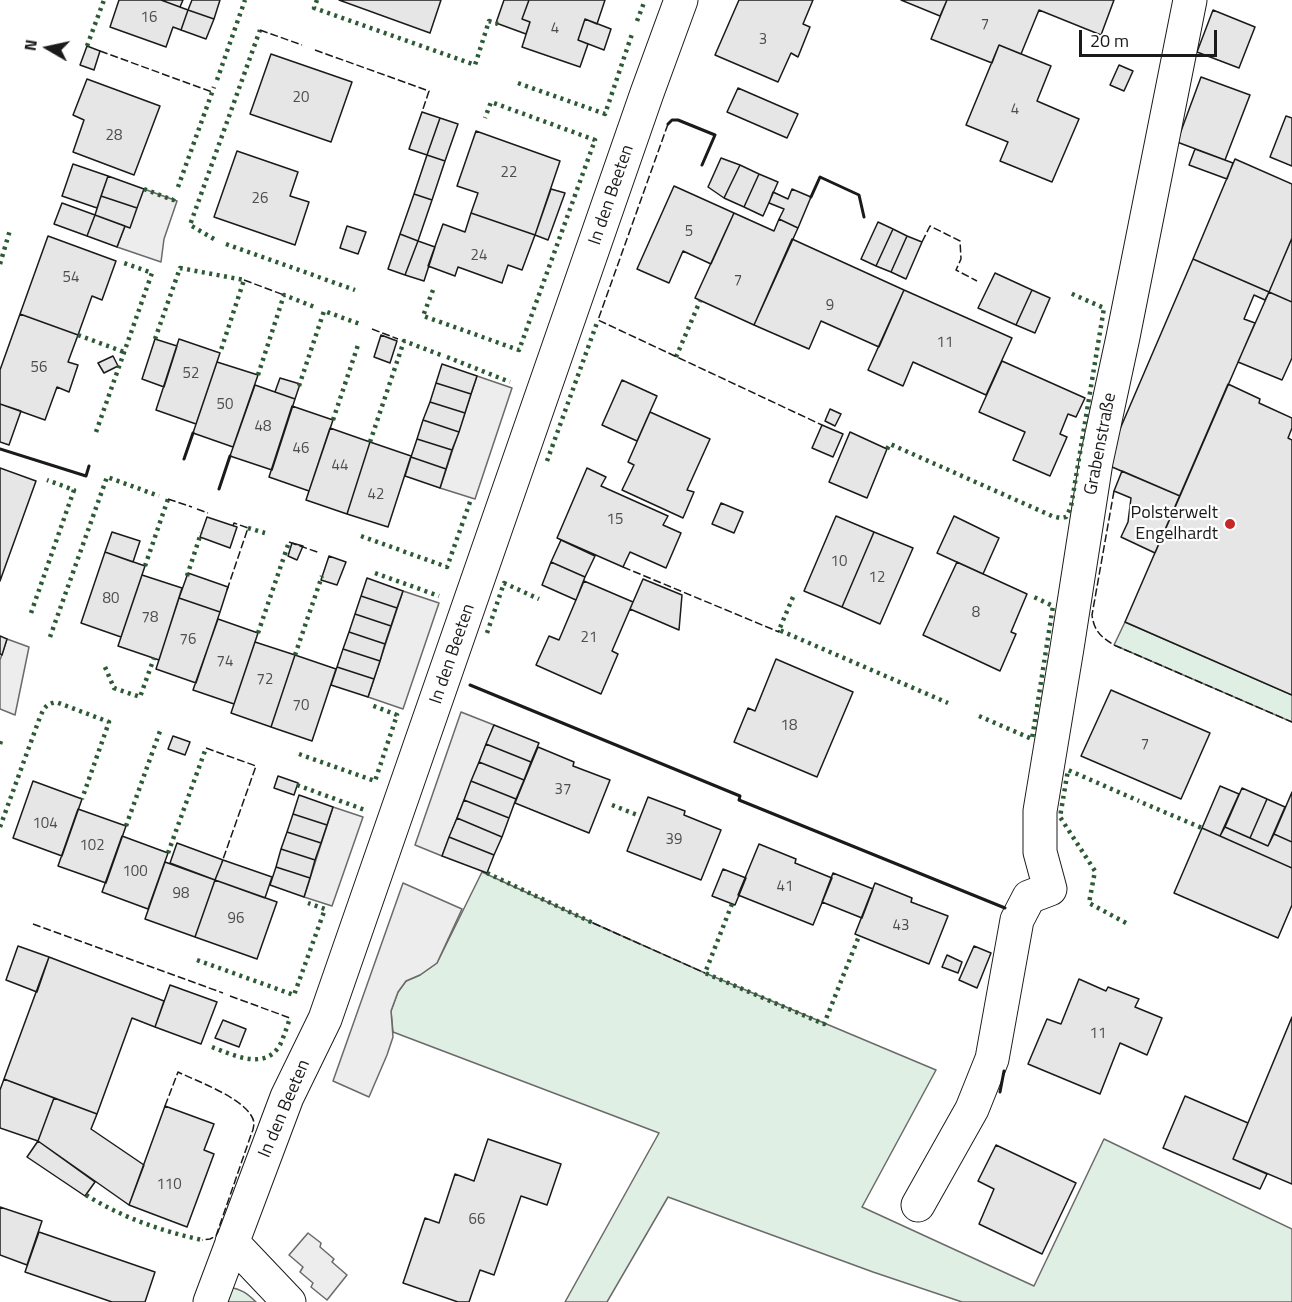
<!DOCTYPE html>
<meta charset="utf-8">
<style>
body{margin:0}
#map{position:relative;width:1292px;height:1302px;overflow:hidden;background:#fff;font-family:"Titillium Web",sans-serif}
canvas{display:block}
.north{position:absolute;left:18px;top:18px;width:60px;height:60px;-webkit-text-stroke:4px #fff;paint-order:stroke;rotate:279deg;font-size:16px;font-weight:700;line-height:24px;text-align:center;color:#1a1a1a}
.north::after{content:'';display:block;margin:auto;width:21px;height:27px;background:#1a1a1a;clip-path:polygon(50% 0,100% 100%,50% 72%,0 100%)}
.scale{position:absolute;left:1079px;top:30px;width:138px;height:27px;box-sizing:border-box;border:3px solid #1a1a1a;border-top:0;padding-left:8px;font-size:18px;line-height:21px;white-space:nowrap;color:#1a1a1a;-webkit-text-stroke:4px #fff;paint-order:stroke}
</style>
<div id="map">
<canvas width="1292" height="1302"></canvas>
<div class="north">N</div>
<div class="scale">20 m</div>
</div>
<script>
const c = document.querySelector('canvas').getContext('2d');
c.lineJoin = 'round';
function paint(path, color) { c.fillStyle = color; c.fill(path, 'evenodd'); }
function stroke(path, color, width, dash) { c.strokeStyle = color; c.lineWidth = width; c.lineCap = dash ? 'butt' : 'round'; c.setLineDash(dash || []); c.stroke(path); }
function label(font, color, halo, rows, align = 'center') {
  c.font = font + ' "Titillium Web",sans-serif'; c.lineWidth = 4.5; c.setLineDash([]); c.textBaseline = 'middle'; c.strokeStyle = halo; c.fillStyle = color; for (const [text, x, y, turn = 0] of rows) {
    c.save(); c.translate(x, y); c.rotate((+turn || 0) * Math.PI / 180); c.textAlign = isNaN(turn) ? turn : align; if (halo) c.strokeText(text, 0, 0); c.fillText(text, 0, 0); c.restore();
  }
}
const green = new Path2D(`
 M1125,622L1292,695V722L1114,645Z
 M482,872L593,923L705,973L936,1070L862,1207L1034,1286L1104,1139L1292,1229V1302H962L873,1272L668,1197L607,1302H565L659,1133L393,1032L391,1011L398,992L406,981L420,975L437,963Z
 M229,1287C241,1289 247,1293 256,1302H223Z`);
paint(green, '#e0efe3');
stroke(green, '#6a6a6a', 1.5);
const parking = new Path2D(`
 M144,189L177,201L164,239L161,262L117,247L125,226Z
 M477,376L512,388L475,499L440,488Z
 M403,591L439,603L403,709L368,697Z
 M7,639L29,647L15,715L0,709V660Z
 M461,712L494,725L442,856L415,845Z
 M333,807L363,817L332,906L304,897Z
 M403,883L462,909L437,963L420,975L406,981L398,992L391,1011L393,1037L387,1055L369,1097L333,1081Z
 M308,1233L321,1243L320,1247L334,1259L332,1262L347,1275L327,1300L311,1287L313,1283L300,1272L303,1267L289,1255Z`);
paint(parking, '#ededed');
stroke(parking, '#6a6a6a', 1.5);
const building = new Path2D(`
 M119,0H161L188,10L181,30L173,27L166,47L110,27Z
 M161,0H183L180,7Z
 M192,0H220L214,19L188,10Z
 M339,0H441L430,33Z
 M504,0H529L522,19L530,22L526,34L496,23Z
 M529,0H605L597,24L585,19L578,40L588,44L580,67L522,47L530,22L522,19Z
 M739,0H813L803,24L810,27L798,57L791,53L778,82L715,55Z
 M901,0H947L940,16Z
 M947,0H1114L1101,35L1039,10L1021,54L999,45L992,63L931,39Z
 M188,10L214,19L206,39L181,30Z
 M1213,10L1255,27L1239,68L1197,52Z
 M585,19L611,29L604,50L578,40Z
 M999,45L1051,66L1037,101L1079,119L1052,182L1000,161L1008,142L966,125Z
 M87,46L100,51L94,70L80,65Z
 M271,54L352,82L331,142L250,114Z
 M1119,65L1133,71L1124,91L1110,85Z
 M1201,77L1250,95L1225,160L1177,142Z
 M87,79L160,106L134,175L73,152L84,120L73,115Z
 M738,88L798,114L787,138L727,112Z
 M422,112L440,118L427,155L409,149Z
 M1286,116L1292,118V166L1270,157Z
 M440,118L458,124L445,161L427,155Z
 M476,131L560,161L535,235L471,213L478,193L457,186Z
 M1195,149L1233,163L1227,179L1189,165Z
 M237,151L298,172L290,196L309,202L295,245L214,217Z
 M427,155L445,161L432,200L414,194Z
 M721,158L740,165L724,198L708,187Z
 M1235,159L1292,184V238L1269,292L1193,259Z
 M73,164L108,176L97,208L62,196Z
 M740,165L759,174L744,207L724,198Z
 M759,174L778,182L763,216L744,207Z
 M108,176L144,189L137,208L101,196Z
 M674,186L734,213L711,264L683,251L669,283L637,269Z
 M551,189L565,193L548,240L535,235Z
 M792,189L811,197L798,228L779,219L784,209L769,203L773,192L788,199Z
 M414,194L432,200L418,241L400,234Z
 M101,196L137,208L130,228L95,215Z
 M62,203L95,215L87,236L54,224Z
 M471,213L535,235L522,270L508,265L502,283L458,267L455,276L428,266L443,224L465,232Z
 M734,213L774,231L779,219L798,228L754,325L695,298Z
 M95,215L125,226L117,247L87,236Z
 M878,222L893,229L876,266L861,259Z
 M347,226L366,232L358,254L340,248Z
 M893,229L907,236L891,272L876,266Z
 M400,234L418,241L405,275L388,269Z
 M48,236L116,261L102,300L92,296L78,335L20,314Z
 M907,236L922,242L906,279L891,272Z
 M1292,238V302L1269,292Z
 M792,239L904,290L879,347L821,321L809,349L754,325Z
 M418,241L435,247L424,281L405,275Z
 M1193,259L1269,292L1265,300L1254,295L1244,319L1255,323L1180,496L1105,464Z
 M995,273L1032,290L1016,325L978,308Z
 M904,290L1012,338L986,395L913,362L903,386L868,370Z
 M1032,290L1050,298L1035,333L1016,325Z
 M1269,292L1292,302V358L1282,380L1238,362Z
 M20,314L78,335L68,362L78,365L69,392L57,387L45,420L0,404V370Z
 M381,335L397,341L390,363L374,357Z
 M155,339L177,346L164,387L142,379Z
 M179,339L220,353L196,424L156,410Z
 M113,356L118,366L104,373L98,363Z
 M1002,361L1085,398L1076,417L1068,414L1060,434L1067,437L1050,476L1013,460L1025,432L979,412Z
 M217,362L258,375L233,447L193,433Z
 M442,364L477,376L471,394L436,383Z
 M280,378L300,384L295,399L275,392Z
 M622,380L657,396L637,441L602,425Z
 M436,383L471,394L465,413L430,402Z
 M1228,384L1260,399L1259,403L1292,418V428L1288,438L1292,440V695L1125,622Z
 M255,385L295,399L272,470L230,456Z
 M430,402L465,413L459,432L423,420Z
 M0,404L21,411L9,445L0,442Z
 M292,406L333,420L309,491L269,477Z
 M830,409L841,414L835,426L825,421Z
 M650,412L710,439L687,490L694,492L683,518L622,490L634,465L628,462Z
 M423,420L459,432L452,450L417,439Z
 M822,425L843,434L833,457L812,448Z
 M330,428L370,442L347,514L306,500Z
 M850,432L887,449L867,498L829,482Z
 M417,439L452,450L446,469L411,457Z
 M370,442L411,456L388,527L347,514Z
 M411,457L446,469L440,488L405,476Z
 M0,468L36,481L0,581Z
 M587,468L606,477L601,486L668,516L663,525L681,533L666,568L630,552L623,567L557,538Z
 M1122,471L1180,496L1155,553L1121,537L1128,522L1131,498L1114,491Z
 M721,503L743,512L734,533L712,524Z
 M836,516L874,532L842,607L804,591Z
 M954,516L999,538L983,574L937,553Z
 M207,517L237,527L230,548L200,537Z
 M112,532L140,541L133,562L105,552Z
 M874,532L913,548L880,624L842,607Z
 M561,540L595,556L585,577L551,562Z
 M292,543L303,546L297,560L288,556Z
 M105,552L145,566L121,637L81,623Z
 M329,556L346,562L337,585L321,580Z
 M551,562L585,577L576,600L542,585Z
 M957,562L1027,594L1011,632L1016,634L1000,671L923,635Z
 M188,573L228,587L220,612L179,598Z
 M142,575L182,588L159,660L118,646Z
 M367,578L403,591L397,608L361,596Z
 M643,579L682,595L679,630L630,609Z
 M584,581L633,602L612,651L618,654L601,694L536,665L549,636L559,640Z
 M361,596L397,608L391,626L355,614Z
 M179,598L220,612L196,683L156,669Z
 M355,614L391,626L385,644L349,632Z
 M218,619L258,633L234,704L193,690Z
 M349,632L385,644L380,661L343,649Z
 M0,636L7,639L2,655L0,654Z
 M255,642L295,655L271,727L231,713Z
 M343,649L380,661L374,679L337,667Z
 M295,655L336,669L312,741L271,727Z
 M776,659L853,692L817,777L734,742L748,708L755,711Z
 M337,667L374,679L368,697L331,685Z
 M1111,690L1210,733L1181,799L1081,756Z
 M494,725L539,743L531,762L486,744Z
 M173,736L190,742L185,755L168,749Z
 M486,744L531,762L524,780L479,762Z
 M538,747L574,762L573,766L610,780L589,833L515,803Z
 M479,762L524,780L516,799L471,781Z
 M278,776L298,783L294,795L274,788Z
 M33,781L82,799L62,856L13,838Z
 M471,781L516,799L509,818L464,800Z
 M1220,786L1239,794L1220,836L1202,828Z
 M1242,788L1267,799L1250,838L1225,827Z
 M1292,792V842L1274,834Z
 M299,795L333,807L327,825L293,814Z
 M648,797L685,811L684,815L721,830L701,880L627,851Z
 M1267,799L1285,807L1268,846L1250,838Z
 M464,800L509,818L502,837L457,818Z
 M78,809L126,826L106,883L58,866Z
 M293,814L327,825L321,843L287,832Z
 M457,818L502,837L494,855L449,837Z
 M1225,827L1268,846L1274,834L1292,842V868L1220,836Z
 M1202,828L1292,868V905L1278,938L1174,893Z
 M287,832L321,843L315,860L281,849Z
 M122,836L168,853L148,909L102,892Z
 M449,837L494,855L487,873L442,856Z
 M177,843L223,860L215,880L170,863Z
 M759,844L796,859L795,863L832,878L813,925L738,895Z
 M281,849L315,860L310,878L276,867Z
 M223,860L272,877L265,898L215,880Z
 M165,862L215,880L195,937L145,919Z
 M276,867L310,878L304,897L270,885Z
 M723,869L746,878L735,905L712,896Z
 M833,873L873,889L862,918L822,902Z
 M215,880L277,902L257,959L195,937Z
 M875,883L912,898L911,902L948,916L929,964L855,934Z
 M18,946L49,957L37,992L6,980Z
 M974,946L991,953L977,988L959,980Z
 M947,955L962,962L958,973L942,967Z
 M49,957L164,1001L155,1027L132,1018L97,1114L4,1079Z
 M1079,979L1106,991L1108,987L1139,999L1135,1007L1162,1018L1147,1055L1120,1043L1100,1094L1028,1064L1047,1019L1061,1024Z
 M170,985L217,1002L201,1044L155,1027Z
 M1292,1017V1184L1233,1159Z
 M223,1020L246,1029L239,1047L215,1038Z
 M4,1079L54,1098L38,1141L0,1128V1090Z
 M1185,1096L1248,1123L1233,1159L1267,1174L1260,1189L1163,1148Z
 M54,1098L97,1114L91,1129L144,1165L129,1205L38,1141Z
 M165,1106L214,1124L204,1150L214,1154L187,1227L129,1205Z
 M488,1139L561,1164L547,1205L521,1196L494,1275L480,1270L469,1302H458L403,1283L425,1218L439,1223L455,1174L474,1181Z
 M38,1141L95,1182L85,1196L27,1157Z
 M996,1145L1076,1183L1042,1254L979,1224L994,1189L978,1181Z
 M0,1207L42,1221L27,1265L0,1255Z
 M39,1232L155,1272L145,1302H112L25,1272Z`);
paint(building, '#e6e6e6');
stroke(building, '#1a1a1a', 1.5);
const minor = new Path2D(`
 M918,1205L972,1109L992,1059L1017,920L1029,897L1050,889L1040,852V811L1067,648L1096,462L1123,337L1190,0
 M232,1242L289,1302
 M210,1302L287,1097L325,1019L647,93L681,0`);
stroke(minor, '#1a1a1a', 35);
stroke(minor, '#fff', 33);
stroke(new Path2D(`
 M317,0L314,8L475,65L489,21L498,24
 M637,21L645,0
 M87,46L104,0
 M217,80L245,0
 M518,83L605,114L633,31
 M178,187L214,87
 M144,189L173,200L175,197
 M214,239L190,225L260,30
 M226,244L355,290
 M0,264L10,230
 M433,290L423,316L519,350L595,140L491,102L485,118
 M78,335L124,352
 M155,339L180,268L244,280L220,353
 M447,357L510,382
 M676,357L700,301
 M258,375L284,295L317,308
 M299,386L324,311L360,324
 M333,420L358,345
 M96,432L152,273L124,263
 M370,442L404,341L441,355
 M887,449L890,444L1052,516L1060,518L1066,517L1071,507L1104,308L1070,293
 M547,461L598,320
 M248,528L265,533
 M361,536L447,567L471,499
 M145,566L168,499
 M375,573L439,596
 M187,576L201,533
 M793,597L779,630L948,703
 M31,613L74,490L47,480
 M258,633L289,542
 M487,633L504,583L539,599
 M50,637L107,477L159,496
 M295,655L322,576
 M105,667L114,688L140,697L154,658
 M979,716L1032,739L1053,606L1034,597
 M0,744L2,738
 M299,754L375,781L397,715L371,705
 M297,785L365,810
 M1143,803L1202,828
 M612,805L640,816
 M126,826L160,731
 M0,827L40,717C44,708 46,704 56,702L109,722L82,799
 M168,853L206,748
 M487,873L593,923
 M732,904L705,973L824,1024L859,936
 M1126,923L1089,903L1095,871L1060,817L1068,770L1139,801
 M197,960L294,995L325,909L308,903
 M212,1047C233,1055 265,1071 280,1045C284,1036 287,1027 290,1018
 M86,1195C121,1217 161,1231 202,1240`), '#2b5a34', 4.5, [3, 4.5]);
stroke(new Path2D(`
 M260,30L302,45
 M315,50L429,91L422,112
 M100,51L212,92
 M668,124L598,320L822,425
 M922,242L930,226L960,241L961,259L956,270L977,281
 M244,280L284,295
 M372,329L398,339
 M1114,491L1092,615C1094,631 1101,637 1114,645L1292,722
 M168,499L192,507
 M197,509L208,513
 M289,542L320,553
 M623,567L779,632V630
 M227,590L248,528L234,523L233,526
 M206,748L256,766L222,862
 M593,923L705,973
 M33,924L223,993
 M230,996L290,1018
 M165,1106L178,1072C196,1081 251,1100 254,1123C254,1124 253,1131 252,1132L216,1236L210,1239L202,1240`), '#1a1a1a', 1.5, [8, 3]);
stroke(new Path2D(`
 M668,124L672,120H678L715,135L702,165
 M811,197L820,177L859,195L864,217
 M0,449L86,476L89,466
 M184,459L193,433
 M219,489L230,456
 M470,685L740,796L739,800L1005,908
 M1000,1092L1004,1071`), '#1a1a1a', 3);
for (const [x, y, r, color] of [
 [1230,524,6,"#c62828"]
]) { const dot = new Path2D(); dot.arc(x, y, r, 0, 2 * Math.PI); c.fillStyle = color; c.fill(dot); stroke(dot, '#fff', 2); }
label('15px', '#4d4d4d', null, [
 ["16",149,18],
 ["7",985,25],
 ["4",555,29],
 ["3",763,40],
 ["20",301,98],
 ["4",1015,110],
 ["28",114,136],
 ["22",509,173],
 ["26",260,199],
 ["5",689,232],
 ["24",479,256],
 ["54",71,278],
 ["7",738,281],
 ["9",830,306],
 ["11",945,343],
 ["56",39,368],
 ["52",191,374],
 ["50",225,405],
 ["48",263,427],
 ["46",301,449],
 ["44",340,466],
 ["42",376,495],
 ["15",615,520],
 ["10",839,562],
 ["12",877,578],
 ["80",111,599],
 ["8",976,613],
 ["78",150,618],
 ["21",589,638],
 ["76",188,640],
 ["74",225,662],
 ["72",265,680],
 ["70",301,706],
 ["18",789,726],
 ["7",1145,745],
 ["37",563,790],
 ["104",45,824],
 ["39",674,840],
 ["102",92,846],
 ["100",135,872],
 ["41",785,887],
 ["98",181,894],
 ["96",236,919],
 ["43",901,926],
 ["11",1098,1034],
 ["110",169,1185],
 ["66",477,1220]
]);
label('18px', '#1a1a1a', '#fff', [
 ["In den Beeten",612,195,-71],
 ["Grabenstraße",1101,444,-79],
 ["In den Beeten",453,654,-71],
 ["In den Beeten",285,1109,-67]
]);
label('18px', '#1a1a1a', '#fff', [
 ["Polsterwelt",1218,514],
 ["Engelhardt",1218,535]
], 'right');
</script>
